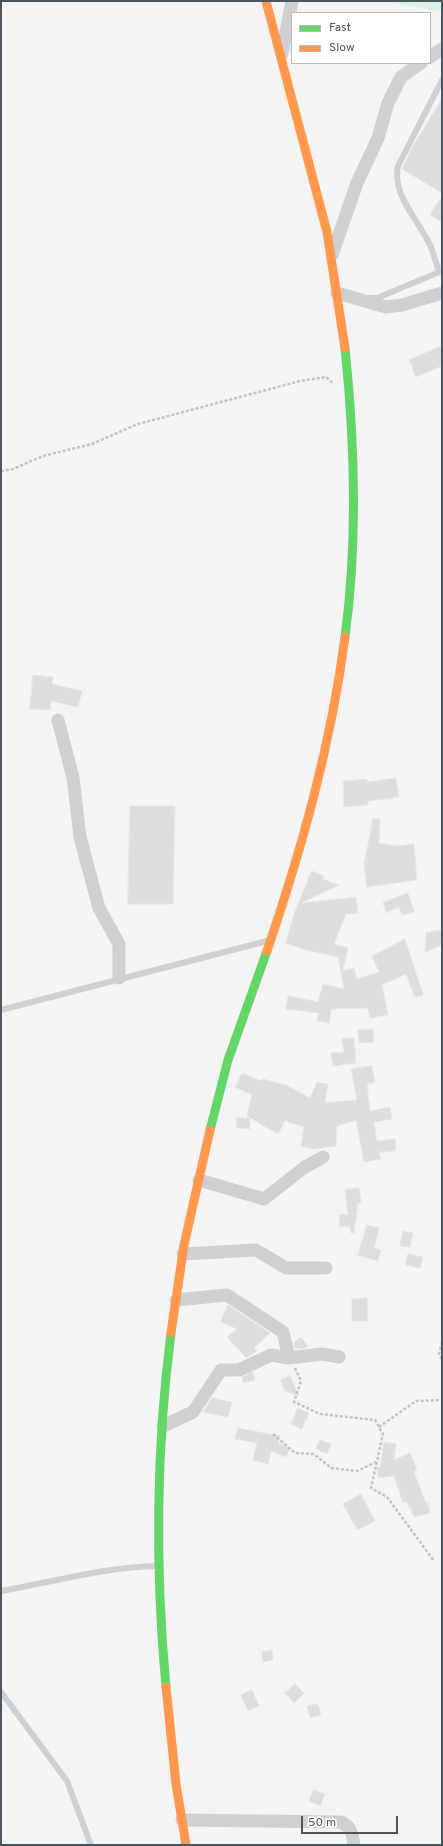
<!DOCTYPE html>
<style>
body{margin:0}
#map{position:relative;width:443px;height:1846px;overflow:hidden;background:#f4f4f4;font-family:Overpass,sans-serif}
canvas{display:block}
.frame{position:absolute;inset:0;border:2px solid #4a5661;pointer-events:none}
.legend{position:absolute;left:291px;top:12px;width:140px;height:52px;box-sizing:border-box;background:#fff;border:1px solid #b7bbc0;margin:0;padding:5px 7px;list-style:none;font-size:12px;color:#4a5661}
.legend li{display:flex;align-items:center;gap:8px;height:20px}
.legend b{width:20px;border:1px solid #b7bbc0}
.scale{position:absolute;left:301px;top:1816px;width:97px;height:18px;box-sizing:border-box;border:2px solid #4a5661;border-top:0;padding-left:5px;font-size:12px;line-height:14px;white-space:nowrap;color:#4a5661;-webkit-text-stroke:3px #fff;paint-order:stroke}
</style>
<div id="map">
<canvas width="443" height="1846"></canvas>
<div class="frame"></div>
<ul class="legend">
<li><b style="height:5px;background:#63d668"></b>Fast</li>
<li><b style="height:5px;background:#ff974d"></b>Slow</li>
</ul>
<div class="scale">50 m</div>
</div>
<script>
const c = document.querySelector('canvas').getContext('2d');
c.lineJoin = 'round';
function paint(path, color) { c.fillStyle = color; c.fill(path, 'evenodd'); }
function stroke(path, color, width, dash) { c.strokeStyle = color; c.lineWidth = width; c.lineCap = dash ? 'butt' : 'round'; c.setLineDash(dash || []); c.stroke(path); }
paint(new Path2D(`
 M383,1H442V12Z`), '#d9f2e3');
const building = new Path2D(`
 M442,99V193L402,169L413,146Z
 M442,196V222L430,215Z
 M442,346V366L416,377L409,360Z
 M33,675L53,677L52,684L82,691L78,707L51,701L50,710L30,709Z
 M396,778L399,797L368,801V805L344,807L343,781L367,779V782Z
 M130,806H175L173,904H128Z
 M373,819H380L379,843L398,846L414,844L417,880L367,887L364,866Z
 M312,871L324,876L323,879L339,885L301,903L356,897L358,913L346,914L334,944L348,948L343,971L354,968L357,979L379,972L372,956L405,939L423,995L415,997L406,974L382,985L388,1015L370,1018L368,1008L331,1009L329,1023L317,1021L319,1013L286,1009L288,996L318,1002L323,984L344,989L338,957L306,950L286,943L294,914Z
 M408,893L414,912L402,915L399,907L386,913L383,903Z
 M442,930V945L425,952L426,933Z
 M373,1029L374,1042L359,1043L358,1030Z
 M354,1038L356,1063L333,1066L331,1053L344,1052L342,1039Z
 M372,1066L375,1082L367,1084L370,1111L390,1107L392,1119L374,1122L377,1141L395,1139L396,1151L379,1152L381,1159L364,1162L356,1120L337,1126L336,1146L314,1149L301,1146L304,1127L285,1121L278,1134L247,1116L252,1095L235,1087L242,1073L262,1081L263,1079L286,1085L310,1098L317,1082L328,1084L325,1103L357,1100L351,1069Z
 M237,1118H250V1129L237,1128Z
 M359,1188L361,1202L358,1203L354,1233H351L350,1227L339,1226L340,1214L348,1215L345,1190Z
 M367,1225L379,1228L374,1248L381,1250L378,1261L358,1255Z
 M403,1231L413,1233L410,1247L400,1246Z
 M408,1254L423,1257L420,1268L406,1265Z
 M367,1298L368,1321H352V1299Z
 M228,1305L270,1333L254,1348L257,1351L246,1358L227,1337L237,1329L221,1322Z
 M301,1337L308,1346L306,1348L295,1349L294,1343Z
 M253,1372L255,1380L243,1383L242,1377Z
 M290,1376L299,1396L285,1391L280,1380Z
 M212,1398L232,1402L228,1417L203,1412Z
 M298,1408L309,1413L302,1429L291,1424Z
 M238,1428L280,1436L278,1443L290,1448L286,1457L271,1451L268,1464L253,1460L257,1443L235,1439Z
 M320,1440L331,1444L327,1454L316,1449Z
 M384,1442L396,1444L394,1460L410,1453L417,1470L414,1472L426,1504L428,1503L430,1513L414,1517L407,1502L403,1503L394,1476L378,1478L377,1467H380Z
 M361,1494L375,1521L357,1530L343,1504Z
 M272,1650L273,1660L263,1662L262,1652Z
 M295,1684L304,1693L294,1703L285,1693Z
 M252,1690L259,1706L248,1711L241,1695Z
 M318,1704L321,1715L310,1718L307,1706Z
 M314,1790L325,1794L320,1806L309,1801Z`);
paint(building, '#ddddde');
stroke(building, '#e5e6e7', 1);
stroke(new Path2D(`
 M1,471L13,469L43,456L92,444L138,424L300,381L326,377L334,384
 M442,1342L439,1354L442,1360
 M295,1368L301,1381L294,1402L320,1414L375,1420L383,1434L371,1488L387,1497L434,1561
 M379,1427L416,1401L442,1400
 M273,1434L295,1453L314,1454L331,1468L357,1471L376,1462`), '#bcc7c4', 2.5, [3, 2]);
stroke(new Path2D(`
 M439,272C436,263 434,254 430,245C418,219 392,196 398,166L442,80
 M370,298H377L442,271
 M1,1010L267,941
 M1,1591C54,1582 103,1567 158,1566
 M1,1692L67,1781L91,1845`), '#ced0d2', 6);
stroke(new Path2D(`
 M282,54L292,1
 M430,57L442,49
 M332,255L357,183L378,138L388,103L401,77L421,63
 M337,293L386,307L402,305L442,293
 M58,720L73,778L80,837L99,908L119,944V978
 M199,1180L264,1199L305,1167L323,1157
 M183,1254L256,1250L286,1268H326
 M176,1300L227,1295L283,1332L289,1358
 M163,1426L193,1412L221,1370H239L271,1355L289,1358L322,1354L339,1357
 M182,1820L341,1822C352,1827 352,1834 354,1845`), '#ced0d2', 13);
stroke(new Path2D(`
 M345,348C355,444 358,541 345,637
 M210,1130L228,1060L267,951
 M166,1687C155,1569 156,1450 171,1333`), '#63d668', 9);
stroke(new Path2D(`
 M266,1L327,232L345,348
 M267,951C302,848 331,745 345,637
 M171,1333L184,1245L210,1130
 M166,1687L176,1784L186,1845`), '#ff974d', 9);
</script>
